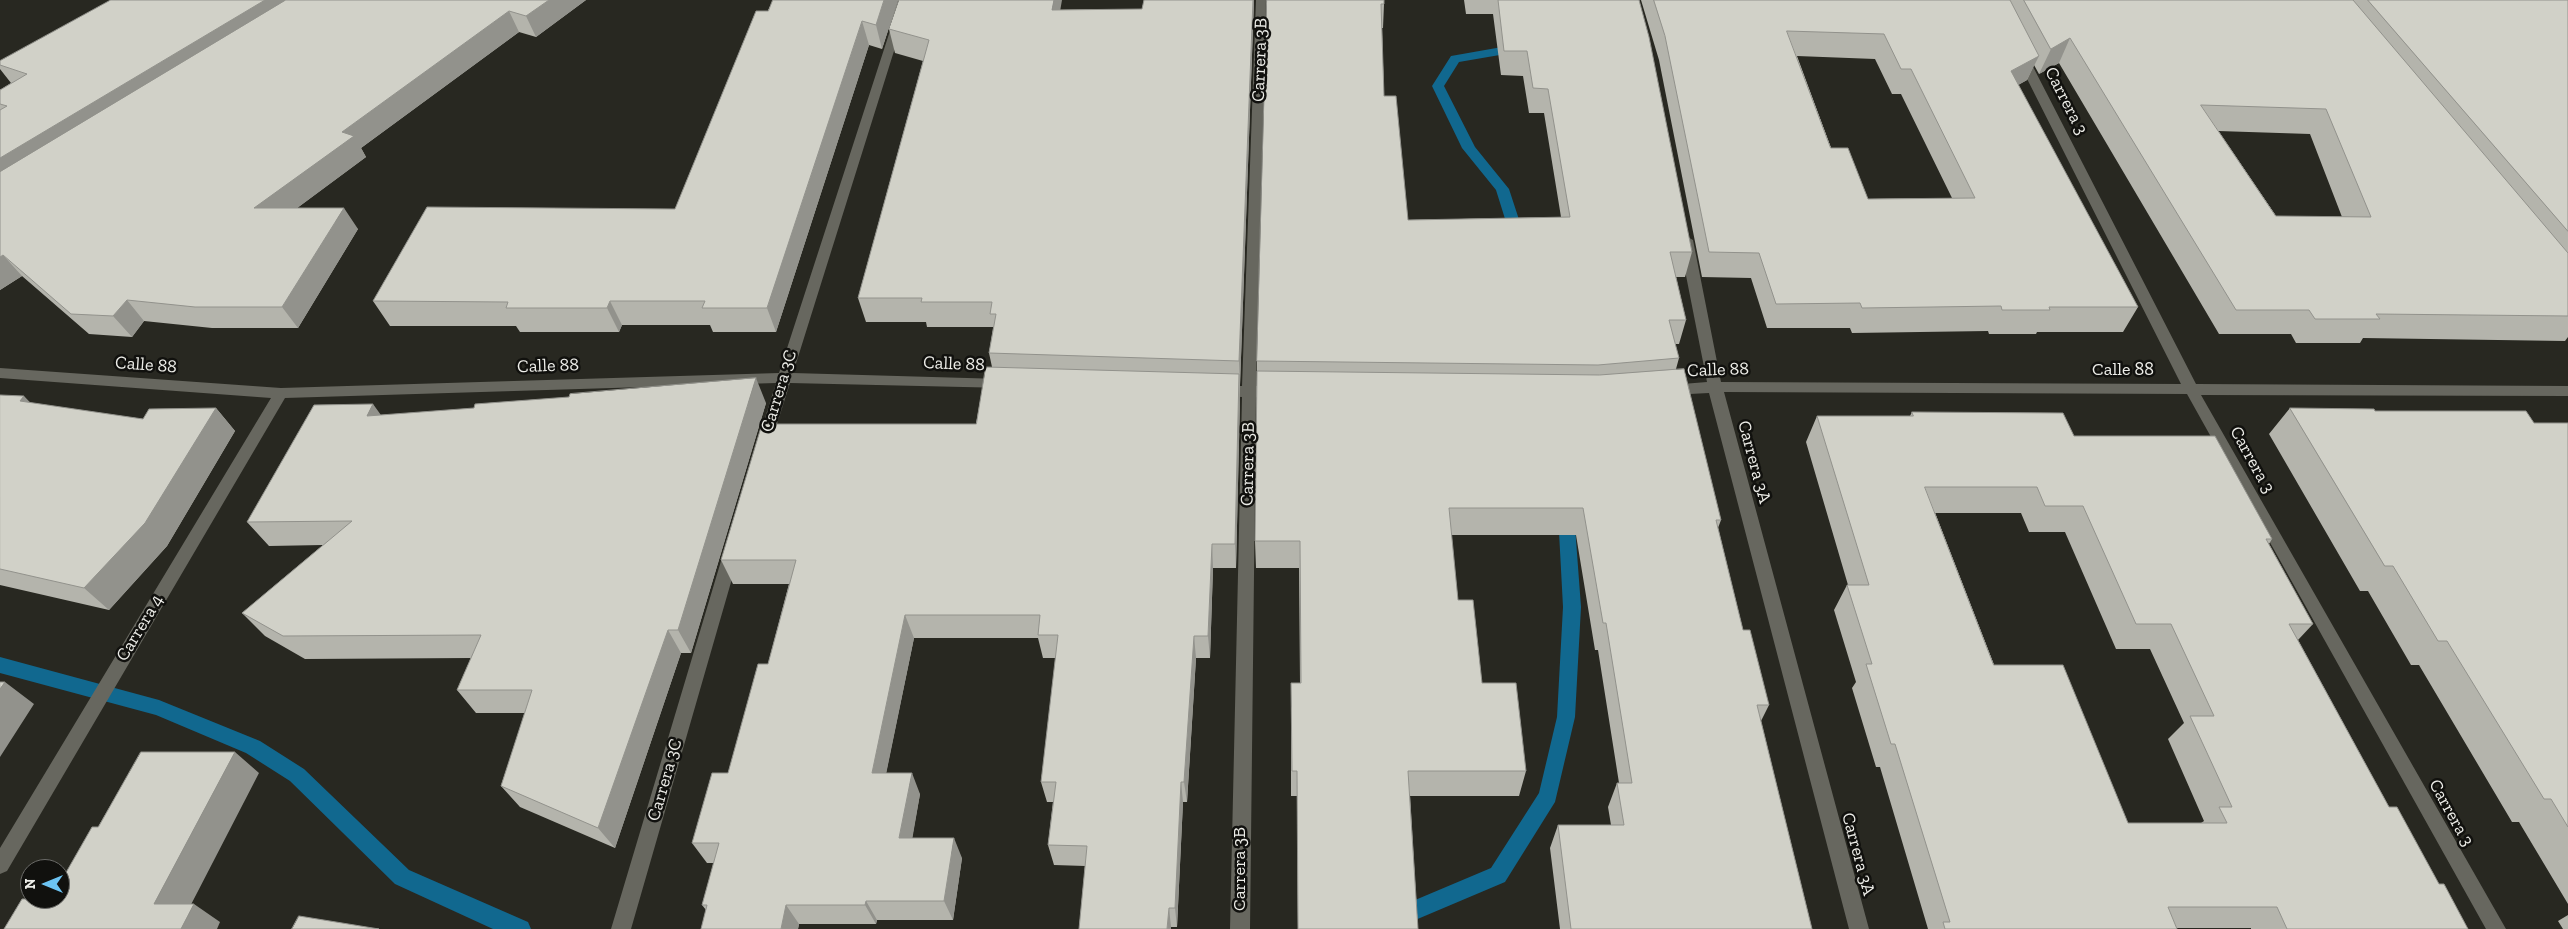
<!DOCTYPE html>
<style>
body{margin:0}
#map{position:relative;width:2568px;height:929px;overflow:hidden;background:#282821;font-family:"Zilla Slab",serif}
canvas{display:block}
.north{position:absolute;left:20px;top:859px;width:50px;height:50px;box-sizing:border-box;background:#11110e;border:1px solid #696966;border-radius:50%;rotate:270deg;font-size:14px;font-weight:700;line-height:20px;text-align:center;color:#eeeee9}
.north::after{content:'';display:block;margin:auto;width:18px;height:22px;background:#6cc3f2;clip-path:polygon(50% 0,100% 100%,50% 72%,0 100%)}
</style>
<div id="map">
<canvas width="2568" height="929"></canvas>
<div class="north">N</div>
</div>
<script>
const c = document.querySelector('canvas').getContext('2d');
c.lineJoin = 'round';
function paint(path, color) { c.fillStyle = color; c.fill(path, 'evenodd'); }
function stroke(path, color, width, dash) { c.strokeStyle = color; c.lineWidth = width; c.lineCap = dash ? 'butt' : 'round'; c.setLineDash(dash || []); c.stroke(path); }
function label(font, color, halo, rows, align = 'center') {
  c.font = font + ' "Zilla Slab",serif'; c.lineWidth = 5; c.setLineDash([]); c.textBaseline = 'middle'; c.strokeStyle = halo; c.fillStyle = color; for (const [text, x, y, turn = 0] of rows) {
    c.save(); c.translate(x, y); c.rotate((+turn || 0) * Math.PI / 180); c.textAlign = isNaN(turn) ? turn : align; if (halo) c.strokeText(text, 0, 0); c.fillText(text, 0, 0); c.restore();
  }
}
paint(new Path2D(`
 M1519,44L1525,48L1523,51L1459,62L1444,86L1475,147L1509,189L1525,238L1518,243L1511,238L1496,190L1462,148L1432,86L1451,56Z
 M1566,506L1572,508L1574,513L1581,607L1575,717L1555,802L1505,882L1394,929H1360L1363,922L1491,868L1539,793L1557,717L1563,607L1558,513L1560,508Z
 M0,657L159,700L260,741L304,769L409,870L528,922L531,929H493L395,884L290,781L246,753L156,715L0,673Z`), '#11688f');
paint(new Path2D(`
 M900,0H910L793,373L1002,379L1007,380L1009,384L1007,388L790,383L771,443L769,447H759L757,443L776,383L285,398L7,871L0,874V848L271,398L0,378V368L281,388L779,373Z
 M1256,0H1266L1256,386L1277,387L1284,392L1277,397H1256L1250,929H1230L1242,397L1220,396L1213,391L1220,386H1242Z
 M2021,52L2027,55L2196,384L2568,386V396L2201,395L2506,929H2486L2187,394L1724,392L1869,929H1849L1709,393L1670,395L1663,390L1670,385L1707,382L1679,240L1686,236L1693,240L1721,382L2181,384L2015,55Z
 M732,545L738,547L740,551L631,929H611L724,551L726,547Z`), '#67675f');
paint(new Path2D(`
 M111,0H586L536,37L519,32L361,148L366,157L297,208L358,229L298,328H212L144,321L132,337L89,334L22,276L0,290V90L11,83L0,69V61Z
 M773,0H898L882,49L869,45L776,332H713L710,325H622L619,332H520L516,326H390L373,301L675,209Z
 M1144,0H1254L1240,385V399L1236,568H1213L1210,658H1196L1187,802H1183L1177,927H1171V929H1079L1085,866L1054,865L1048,845L1053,802H1047L1041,782L1056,658H1043L1038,638H914L886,773L920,794L912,838L962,858L953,920H877L876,924H799L798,929H701L706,910L702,905L714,863H707L692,843L728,773L768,664L789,584H733L721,560L976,424L992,367L989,353L993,329V327H927L926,322H866L858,298L923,61L895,53L889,29L1060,10L1142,9Z
 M1267,0L1384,4L1383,28H1382L1384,96L1408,220L1561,217L1544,113H1529L1523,76L1501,75L1493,14H1466L1464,0H1639L1692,252L1685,277H1676L1686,320L1679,344H1675L1679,358L1676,369L1721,520L1718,528L1743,630L1769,705L1761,721L1812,929H1560L1550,848L1558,825H1611L1608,807L1617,783H1619L1598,650H1595L1576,535H1451L1458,600L1482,683L1526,771L1519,796H1410L1418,929H1298L1297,796H1291V709L1300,683L1299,568H1256L1255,541L1257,361Z
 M1641,0H2568V337L2565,341L2363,338L2360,343H2296L2291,334H2219L2059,63L2039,74L2034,65L2027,80L2018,85L2138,307L2123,332H2037L2036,334H1989L1988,331L1852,333L1850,328H1767L1751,278L1702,277L1659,60ZM1797,56L1875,59L1892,94H1901L1952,198L1868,199L1831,148ZM2218,131L2310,134L2342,217L2276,216Z
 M0,395L30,403L143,419L216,408L235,431L167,546L109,610L0,585Z
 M766,403L691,653H681L615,848L520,807L501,786L525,713H476L457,690L471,658L305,659L265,636L242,613L323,545L269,546L247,522L381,415Z
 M2290,408L2375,411L2534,423H2568V904L2519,822H2512L2419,665H2411L2368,591H2360L2269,434Z
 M1912,412L2074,436L2272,539L2269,544L2313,624L2298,640L2389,807L2468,929H2251V928H2176L2177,929H1928L1880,767H1876L1852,688L1856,682L1834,610L1847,585H1848L1806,442L1817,416H1910ZM1935,513H2021L2029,532H2065L2116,649H2150L2184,723L2168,739L2204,821L2201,823H2128L1994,665Z
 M2568,915V929H2563L2558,921Z`), '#b4b4ac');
paint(new Path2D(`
 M265,0H311L0,190V158Z
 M549,0H586L536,37L526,16Z
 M884,0H898L882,49L876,25Z
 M1054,0H1062L1056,35L1052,10Z
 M1253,0H1254L1240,385L1239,361Z
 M509,11L519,32L361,148L366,157L269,229L254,208L342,132Z
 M862,21L869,45L776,332L767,308Z
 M2070,38L2059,63L2039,74L2051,49Z
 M2039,56L2027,80L1999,96L2011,71Z
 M344,208L358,229L298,328L282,307Z
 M3,255L22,276L0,290V257Z
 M127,300L144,321L132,337L113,316Z
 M610,301L622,325L619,332L607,308Z
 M1239,374L1240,399L1236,568L1235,544Z
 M756,378L766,403L691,653L678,630Z
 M24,396L47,420L20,401Z
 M373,404L391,429L367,416Z
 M216,408L235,431L167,546L109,610L84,588Z
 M1212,544L1213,568L1210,658L1208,636Z
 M905,615L914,638L882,794L872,773Z
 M668,630L681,653L615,848L598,828Z
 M1194,636L1196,658L1187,802L1184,782Z
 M5,682L34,704L0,757V689Z
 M235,752L259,773L182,922L154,904Z
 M912,773L920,794L909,858L899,838Z
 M1181,782L1183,802L1177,927L1175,908Z
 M954,838L962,858L953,920L944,901Z
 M866,901L877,920L876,924L865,905Z
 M194,904L220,922L217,929H181Z
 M786,905L799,924L798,929H781Z
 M1169,908L1171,927V929H1167Z`), '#92928c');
const building = new Path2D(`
 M111,0H265L0,158V110L7,106L0,104V90L27,74L0,65V61Z
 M286,0H549L526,16L509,11L342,132L354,136L254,208H344L282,307H195L127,300L113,316L71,314L3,255L0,257V172Z
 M773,0H884L876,25L862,21L767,308H702L705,301H610L607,308H506L508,302L373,301L427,207L675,209L756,11H768Z
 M899,0H1054L1052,10L1142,9L1144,0H1253L1239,361L989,353L996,314H990L992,302H921L922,298H858L929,40L889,29Z
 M1267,0H1384V4H1381L1384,96H1396L1408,220L1570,217L1548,89L1533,88L1527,51H1504L1498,0H1639L1649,37L1692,252H1670L1686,320H1669L1679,358L1598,365L1257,361Z
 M1654,0H2010L2039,56L2011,71L2138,307H2049L2050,310H2002L2001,306L1862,308L1860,303L1776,304L1759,253L1709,252L1665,36ZM1787,31L1884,34L1901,69H1911L1975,198L1868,199L1848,148H1831Z
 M2024,0H2353L2568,253V316L2376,314L2380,319H2315L2309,310H2236L2070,38L2051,49ZM2201,105L2326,109L2371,217L2276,216Z
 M2368,0H2568V231Z
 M986,367L1239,374L1235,544H1212L1208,636H1194L1184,782H1181L1175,908H1169L1167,929H1079L1087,846L1048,845L1056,782H1041L1058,635H1038L1040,615H905L872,773H912L899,838H954L944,901H866L865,905H786L781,929H701L707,905H702L719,843H692L712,773H728L758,664H768L796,560H721L762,424H976Z
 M1684,369L1721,520H1716L1743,630H1750L1769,705H1757L1812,929H1571L1558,825H1624L1617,783H1632L1606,623H1603L1583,508H1449L1458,600H1473L1482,683H1516L1526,771H1408L1418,929H1298L1297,771H1292L1291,683H1301L1300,541H1255L1257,371L1599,375Z
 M756,378L678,630H668L598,828L501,786L532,690H457L481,635L283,636L242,613L352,521L247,522L314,405L373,404L367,416L474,408L475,404L569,397L570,394Z
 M0,395L24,396L20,401L143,419L149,409L216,408L145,523L84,588L0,569Z
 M2290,408L2374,409L2375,411H2526L2534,423H2568V827L2551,799H2544L2447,641H2438L2393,566H2385Z
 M1912,412L2063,413L2074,436H2215L2272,539H2266L2313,624H2289L2389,807H2397L2439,884H2444L2468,929H2287L2277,907H2168L2177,929H1945L1943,922H1950L1895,744H1891L1866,664H1872L1847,585H1869L1817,416H1913ZM1925,487H2037L2045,506H2083L2136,624H2171L2214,716H2190L2232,807H2219L2227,823H2128L2063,665H1994Z
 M0,682H5L0,689Z
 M141,752H235L154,904H194L181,929H4L22,899H60V883L92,827H98Z
 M299,916L379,929H292Z`);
paint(building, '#d1d1c8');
stroke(building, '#92928c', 1);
label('18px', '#eeeee9', '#11110e', [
 ["Carrera 3B",1260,60,-88],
 ["Carrera 3",2066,101,63],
 ["Calle 88",954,364,2],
 ["Calle 88",146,365,4],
 ["Calle 88",548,366,-2],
 ["Calle 88",1718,370,-2],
 ["Calle 88",2123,370],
 ["Carrera 3C",779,391,-73],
 ["Carrera 3",2252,460,61],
 ["Carrera 3A",1754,462,75],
 ["Carrera 3B",1248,464,-89],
 ["Carrera 4",140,628,-59],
 ["Carrera 3C",665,780,-74],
 ["Carrera 3",2451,813,61],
 ["Carrera 3A",1858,854,75],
 ["Carrera 3B",1240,869,-90]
]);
</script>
